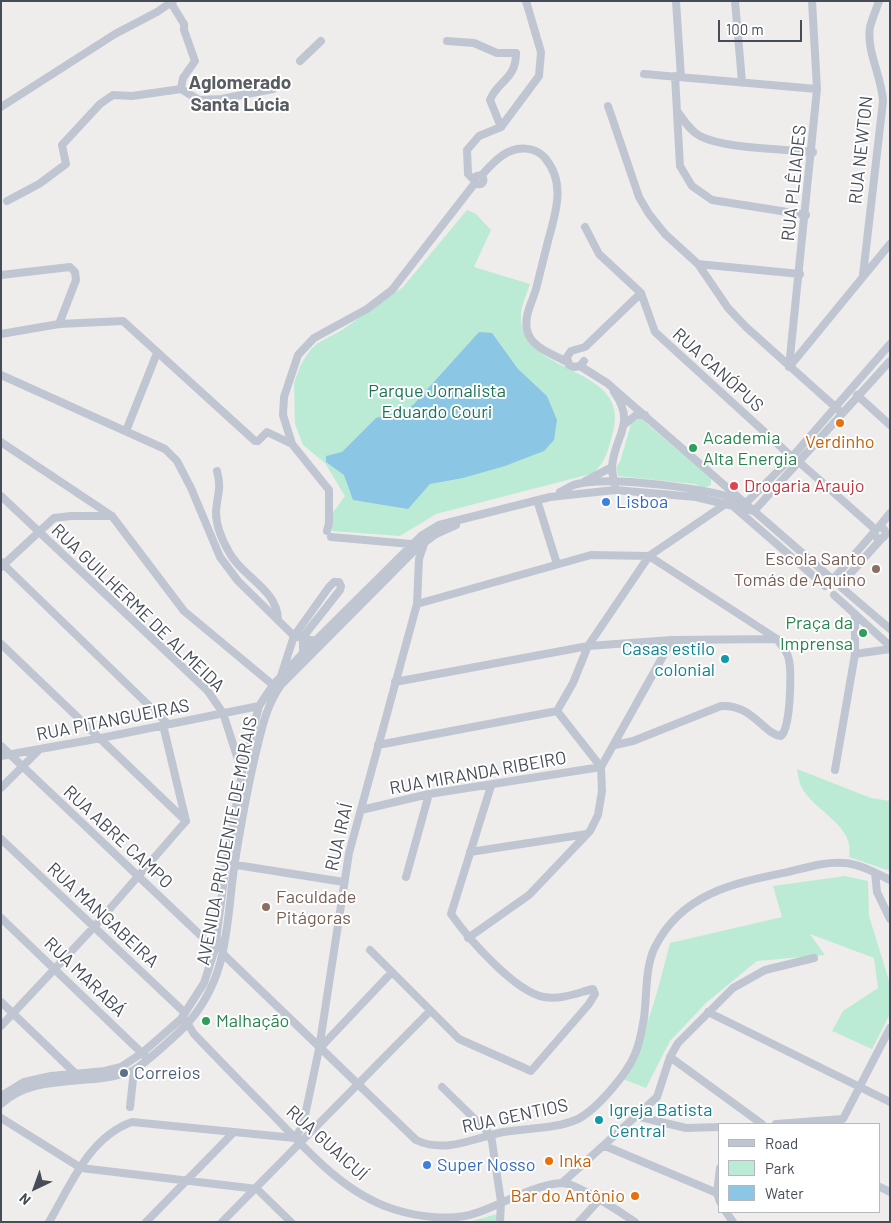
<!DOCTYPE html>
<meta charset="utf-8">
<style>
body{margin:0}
#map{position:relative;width:891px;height:1223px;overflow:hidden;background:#efecec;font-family:Barlow,sans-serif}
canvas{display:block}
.frame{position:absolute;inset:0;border:2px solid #464d58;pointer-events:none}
.legend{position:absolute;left:718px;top:1123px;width:162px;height:90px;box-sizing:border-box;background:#fff;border:1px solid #b5b8bc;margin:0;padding:6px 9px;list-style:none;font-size:15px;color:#464d58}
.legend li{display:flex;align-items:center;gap:10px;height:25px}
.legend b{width:25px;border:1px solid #b5b8bc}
.north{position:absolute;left:10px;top:1163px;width:50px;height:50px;-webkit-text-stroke:4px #fff;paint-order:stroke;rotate:222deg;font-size:14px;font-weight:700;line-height:20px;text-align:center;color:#464d58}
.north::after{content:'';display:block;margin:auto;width:18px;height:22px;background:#464d58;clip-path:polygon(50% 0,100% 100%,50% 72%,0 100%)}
.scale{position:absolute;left:718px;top:20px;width:84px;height:22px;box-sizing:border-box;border:2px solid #464d58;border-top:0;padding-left:6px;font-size:15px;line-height:18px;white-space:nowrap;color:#464d58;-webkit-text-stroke:4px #fff;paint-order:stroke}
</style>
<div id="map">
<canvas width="891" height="1223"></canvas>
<div class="frame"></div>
<ul class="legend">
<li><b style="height:6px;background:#c0c6d1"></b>Road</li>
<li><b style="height:14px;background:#bcebd5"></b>Park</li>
<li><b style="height:14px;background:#8cc6e5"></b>Water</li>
</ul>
<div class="north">N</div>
<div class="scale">100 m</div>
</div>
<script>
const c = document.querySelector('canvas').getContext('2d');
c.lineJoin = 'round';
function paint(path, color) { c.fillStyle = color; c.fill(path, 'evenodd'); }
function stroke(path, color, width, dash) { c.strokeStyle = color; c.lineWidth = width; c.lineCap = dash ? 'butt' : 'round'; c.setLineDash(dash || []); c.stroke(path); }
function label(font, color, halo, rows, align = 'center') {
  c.font = font + ' Barlow,sans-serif'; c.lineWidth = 4; c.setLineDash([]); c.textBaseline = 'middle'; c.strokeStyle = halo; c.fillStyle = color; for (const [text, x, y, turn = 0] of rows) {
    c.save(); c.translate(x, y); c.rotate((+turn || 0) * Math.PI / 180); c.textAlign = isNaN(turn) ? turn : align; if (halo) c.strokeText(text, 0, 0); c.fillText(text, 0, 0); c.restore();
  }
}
paint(new Path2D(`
 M467,210L476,214L491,230L474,267L530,284C527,293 522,304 521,314C517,377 632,363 613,432C608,450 607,459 594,473L436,514L400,536L332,531L331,515L345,496L325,463L303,445L295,424L294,383L301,364L311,349L318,343L342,330L403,287Z
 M641,418L647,420V424L711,478V485L704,488L695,484L618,476L616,467L620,462L631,424L634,420Z
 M797,769L871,798L890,801V871L849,857C856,826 813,810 802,788C799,783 798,775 797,769Z
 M845,876L868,881L869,916L890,984V1014L872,1049L832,1031L843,1011L878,988L874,958L810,934L825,955L757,961L707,1002L670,1041L646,1088L620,1078C647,1038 658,989 670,943L782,917L773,886Z
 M497,1214V1222H469Z`), '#bcebd5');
paint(new Path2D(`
 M479,332L492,333L518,369L547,396L557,420L554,440L544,451L505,466L463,478L430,484L408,509L353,500L344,475L326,462V456L342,452L376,418L408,409L414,404Z`), '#8cc6e5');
stroke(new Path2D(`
 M676,1L681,77
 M735,1L742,82
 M171,3L184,24V30L195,61L183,78L181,89
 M447,41L474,43L497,53H516C516,80 498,80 490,100L501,127
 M300,61L321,41
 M644,74L817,89
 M675,76L680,166L692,186L712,200L806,215
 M181,89L199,100L221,99L273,89
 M608,106L639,197L649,214L665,234L698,264L728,308L746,327L842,413
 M1,107L115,34L157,12L173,1
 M677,111C684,120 690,131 700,136C725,149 783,149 813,152
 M474.5 180a4.5 4.5 0 1 1 9 0a4.5 4.5 0 1 1-9 0Z
 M481,176C491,165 502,152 517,149C527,147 538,150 545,158C566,183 556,212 548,241C544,257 540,273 536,289C532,303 524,315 527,330C531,348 553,354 567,362
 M475,181L468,174L467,150L479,136L501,127L539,76L541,52L526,1
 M7,201L39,184L66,164L62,145L100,104L113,95L132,96L181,89
 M585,227L599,254L641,293L655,332L792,457
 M698,264L800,274
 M1,275L70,267L75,272L76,280L59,324
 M863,275L883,101C882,77 866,51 870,27C872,19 876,10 879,1
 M1,334L59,324L123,321L255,441H258L267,432L292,444
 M584,361L580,366L574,367L569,365L567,357L571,351L585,347L641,293
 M580,366L607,383L831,578
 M790,366L890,244
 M789,367L817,89L812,1
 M1,375L165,449L177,461L191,488L220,557L238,581L294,636L315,641
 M614,392C637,424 614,436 612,467C612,473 614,480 615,486
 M857,395L890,425
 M625,424L636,415H645
 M126,431L157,353
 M1,442L112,516L184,611L273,685
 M799,462L876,530
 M217,471C222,490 217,494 216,512C216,525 222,540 229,552C241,576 277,589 278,619
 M585,481L612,467
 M560,492C565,490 571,485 577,484C611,476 709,488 742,501
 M1,496L207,690L223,713L242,772
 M537,500L557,564
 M746,503L792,457L890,344
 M734,507L825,586
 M754,511L890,361
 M874.5 533a5.5 5.5 0 1 1 11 0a5.5 5.5 0 1 1-11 0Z
 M878,528L890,513
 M327,531L329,523V490L292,444L283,415L284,397L298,355L314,338L367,309L392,290L475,183
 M331,537L411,544
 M1,562L168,724
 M1,567L54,518L71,516H112
 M835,577L874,532
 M842,583L882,538
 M842,588L890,629
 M834,595L890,646
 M417,604L591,555L649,556L777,639C780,644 786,650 788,656C792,668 791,728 781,736C763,734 753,704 721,706L633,741L615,745
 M1,644L186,821
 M855,654L890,649
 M281,676L294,636L329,587L334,582H339L341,586L340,590L303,637V655
 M395,682L588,646L672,640L777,639
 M557,711L573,683L588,646L649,556L727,503
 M163,725L186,821
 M378,745L557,711
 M1,746L215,949
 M1,756L101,738L259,706
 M835,770L855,654V614
 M1,788L39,750
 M361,810L429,794L601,767L672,640
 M1,839L185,1013
 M470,852L587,834
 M230,864L344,882
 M875,873L877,892L890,919
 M406,877L429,794
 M1,918L146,1057
 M468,938L529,895L590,831L598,815L602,791L601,767L557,711
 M219,940L224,955L416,1140C445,1154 474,1138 503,1132C527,1128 556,1129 578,1119C597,1109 627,1074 635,1054C640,1043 642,1030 644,1018C647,995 645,967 655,947C682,893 734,883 788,872C805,868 826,861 844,863C860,864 876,873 890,880
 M370,950L459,1039L531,1071L589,1004L595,994L593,989C577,993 561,1000 544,997C515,992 468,938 451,914L491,786
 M1,1002L75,1073
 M708,1012L890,1102
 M186,1021L194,1034C220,1061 245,1087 271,1113C306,1149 343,1193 393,1209C418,1217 453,1222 479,1212C504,1203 534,1185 561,1183C575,1182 622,1213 635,1222
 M1,1026L94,927L186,821
 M319,1049L392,972
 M670,1057L762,1124
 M442,1087L491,1135L501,1202L500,1222
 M1,1096L24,1082L51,1076L105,1071L121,1067L142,1053L181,1019L204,983L215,949L226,863L242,773L259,706L273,685L304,652L421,536L439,525L550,497L615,490L696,497L754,511
 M1,1104C36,1072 90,1087 132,1071C142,1066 178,1034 187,1024C229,977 226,926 234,868C240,829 247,790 256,752C262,728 266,706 281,685L417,548L436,534L456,525
 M130,1107L134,1070
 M636,1116L686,1128L720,1127
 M1,1118L81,1168L257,1189L291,1222
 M776,1124L843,1119L890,1028
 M295,1138L303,1125L319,1049L349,853L417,604L419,559L424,544
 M605,1146L717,1193
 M720,1168L717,1193L720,1202
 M562,1183L657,1097L670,1057L678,1043L733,988L765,970L814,958
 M880,1187L890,1192
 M726,1212L733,1222
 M49,1222C71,1185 89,1137 132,1122L295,1138
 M146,1222L233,1133
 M222,1222L430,1011
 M579,1222L600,1199`), '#c0c6d1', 8);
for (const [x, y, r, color] of [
 [840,423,5,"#e8710a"],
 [693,448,5,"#2e9e5b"],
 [734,486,5,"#e0444e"],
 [606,502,5,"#3f7fe0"],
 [876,569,5,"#8d6e63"],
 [863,633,5,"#2e9e5b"],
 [725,659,5,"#0f9aa8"],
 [266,907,5,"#8d6e63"],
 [206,1021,5,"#2e9e5b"],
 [124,1073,5,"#5c6f8a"],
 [599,1120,5,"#0f9aa8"],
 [549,1161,5,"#e8710a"],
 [427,1165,5,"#3f7fe0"],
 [635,1196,5,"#e8710a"]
]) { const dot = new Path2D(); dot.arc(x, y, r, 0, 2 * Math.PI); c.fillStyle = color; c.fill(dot); stroke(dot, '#fff', 2); }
label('18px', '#464d58', '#fff', [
 ["RUA NEWTON",861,150,-84],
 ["RUA PLÊIADES",794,183,-84],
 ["RUA CANÓPUS",718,370,42],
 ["RUA GUILHERME DE ALMEIDA",138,608,44],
 ["RUA PITANGUEIRAS",113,720,-11],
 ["RUA MIRANDA RIBEIRO",478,773,-10],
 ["RUA ABRE CAMPO",118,837,43],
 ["RUA IRAÍ",339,837,-77],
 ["AVENIDA PRUDENTE DE MORAIS",227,841,-79],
 ["RUA MANGABEIRA",103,915,43],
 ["RUA MARABÁ",85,977,44],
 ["RUA GENTIOS",515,1116,-12],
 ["RUA GUAICUÍ",327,1143,42]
]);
label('18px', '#1c7455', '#fff', [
 ["Parque Jornalista",437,391],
 ["Eduardo Couri",437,412]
]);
label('18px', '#27864d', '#fff', [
 ["Academia",703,438],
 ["Alta Energia",703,459],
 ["Praça da",853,623,"right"],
 ["Imprensa",853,644,"right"],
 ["Malhação",216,1021]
], 'left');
label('18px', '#c56008', '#fff', [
 ["Verdinho",840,442],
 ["Inka",559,1161,"left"],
 ["Bar do Antônio",625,1196,"right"]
]);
label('18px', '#be3a42', '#fff', [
 ["Drogaria Araujo",744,486]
], 'left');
label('18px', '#366cbe', '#fff', [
 ["Lisboa",616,502],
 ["Super Nosso",437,1165]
], 'left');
label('18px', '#785e54', '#fff', [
 ["Escola Santo",866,559],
 ["Tomás de Aquino",866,580],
 ["Faculdade",276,897,"left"],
 ["Pitágoras",276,918,"left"]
], 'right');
label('18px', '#0d838f', '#fff', [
 ["Casas estilo",715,649],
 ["colonial",715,670],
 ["Igreja Batista",609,1110,"left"],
 ["Central",609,1131,"left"]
], 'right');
label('18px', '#4e5e75', '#fff', [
 ["Correios",134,1073]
], 'left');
label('bold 19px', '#595c61', '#fff', [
 ["Aglomerado",240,83],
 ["Santa Lúcia",240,105]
]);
</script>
